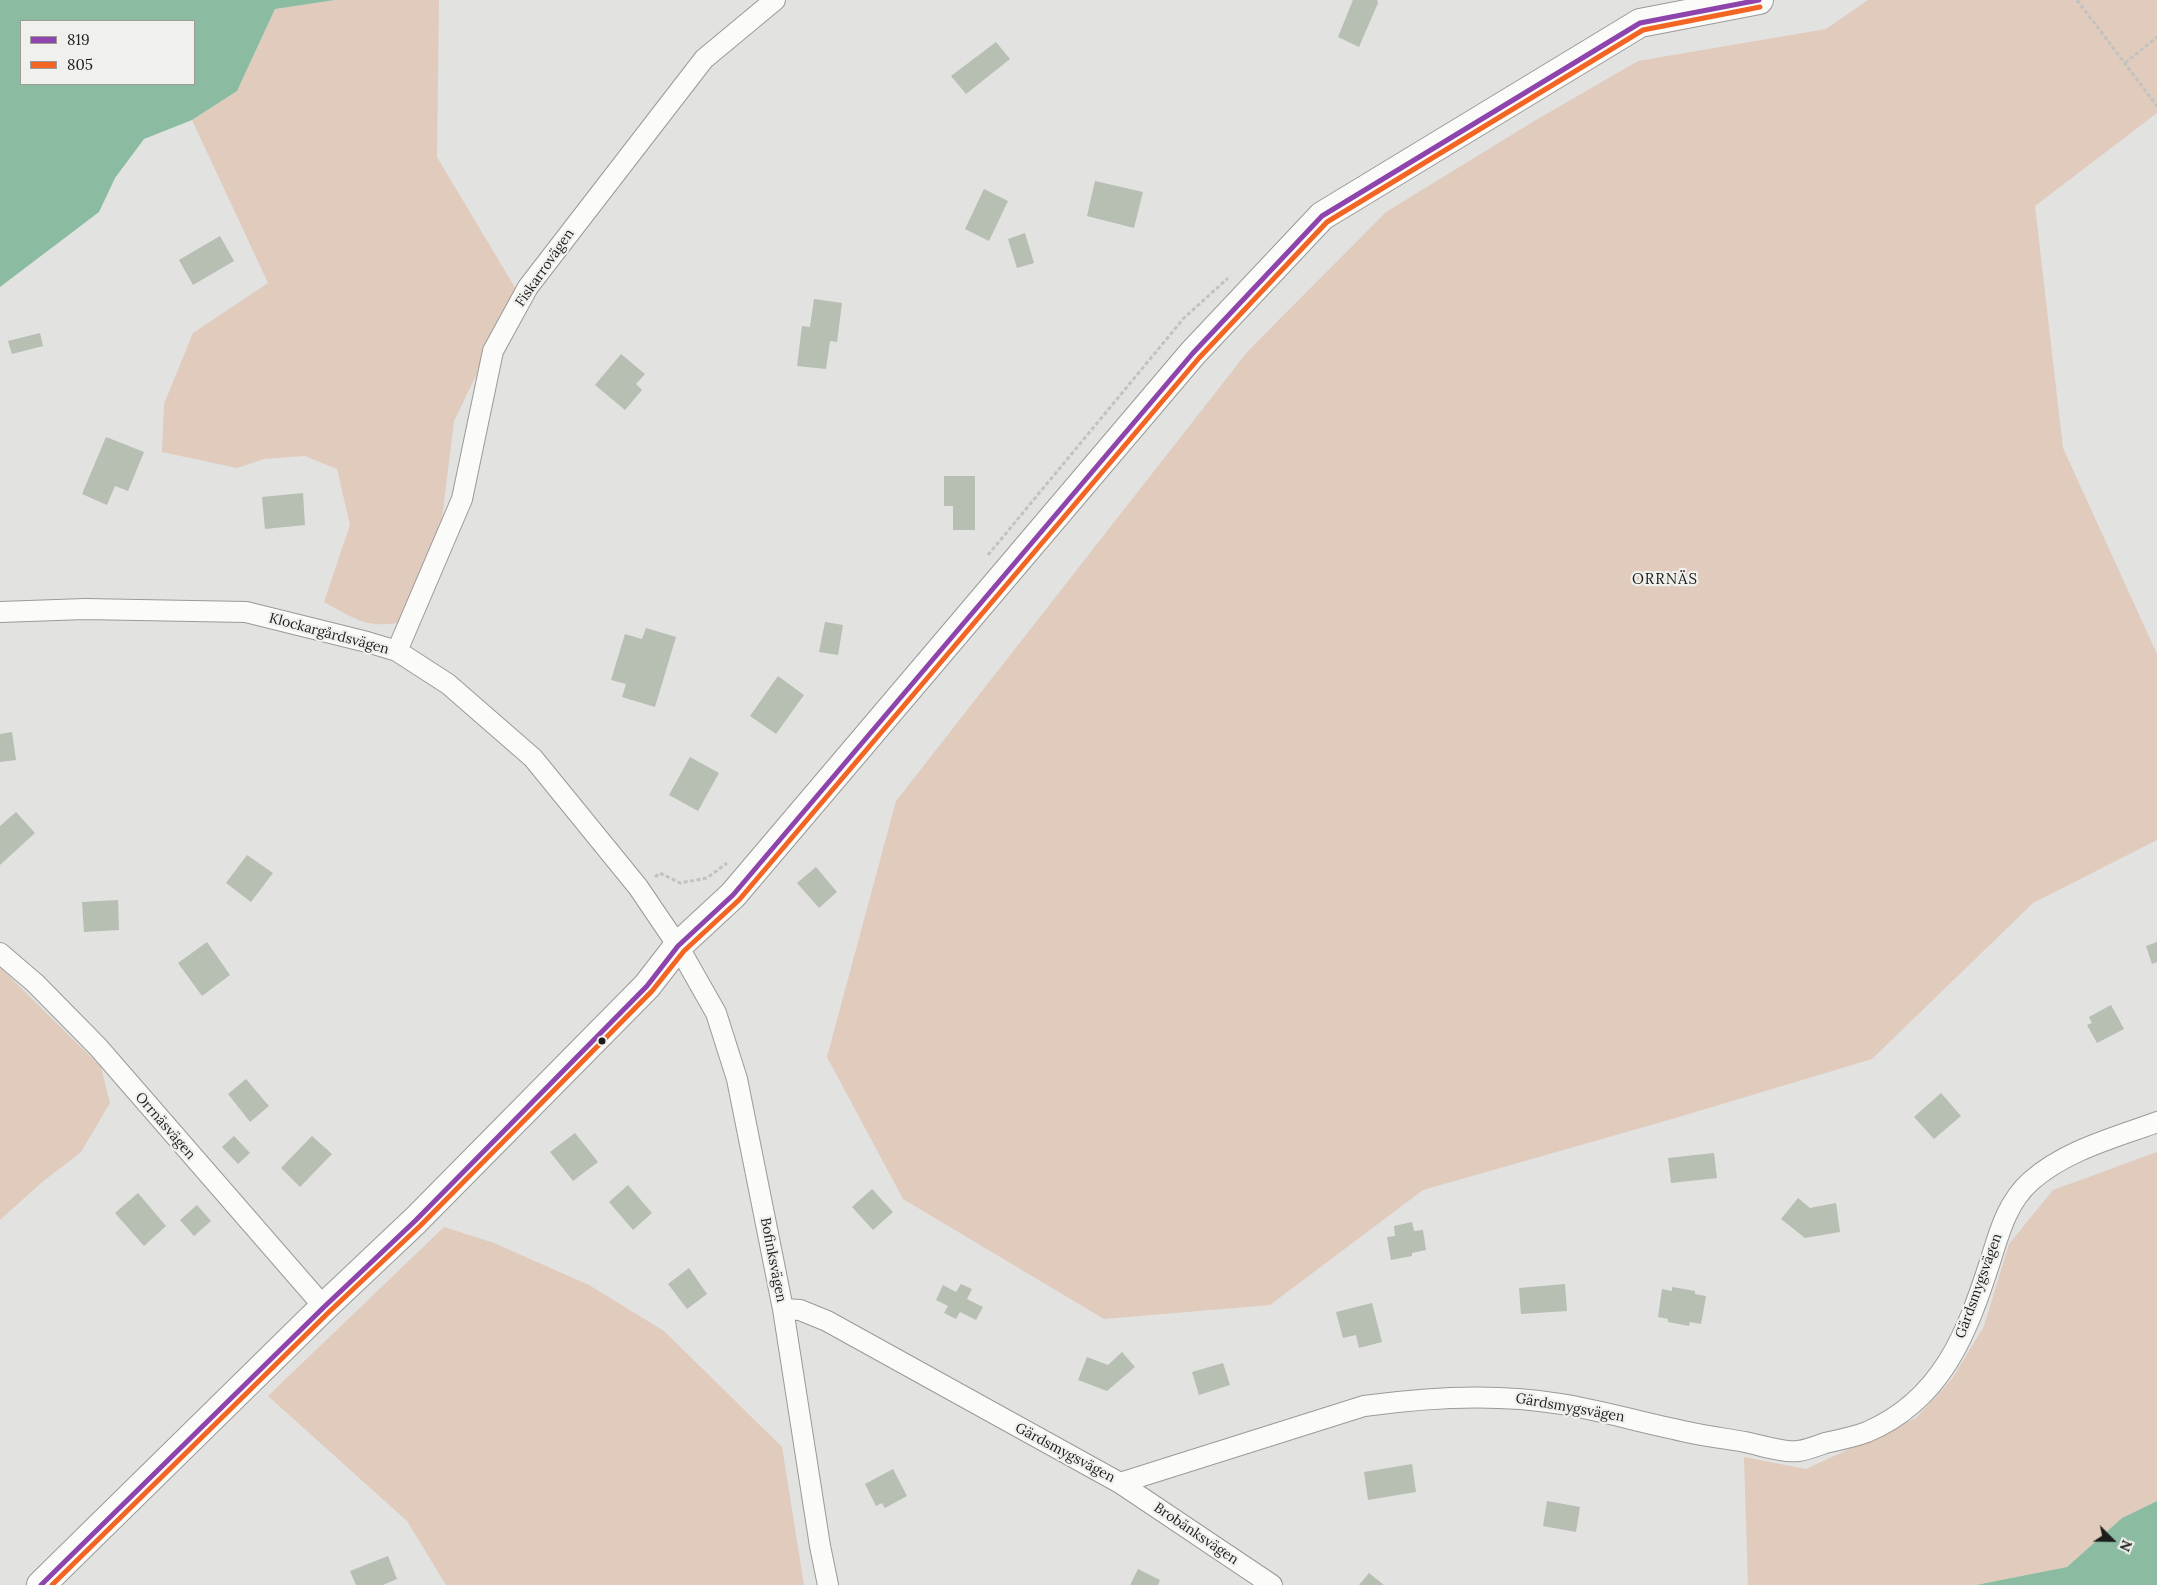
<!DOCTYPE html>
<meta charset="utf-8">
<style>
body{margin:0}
#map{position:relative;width:2157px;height:1585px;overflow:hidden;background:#e2e2e1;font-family:Lora,serif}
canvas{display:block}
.legend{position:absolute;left:20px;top:20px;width:175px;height:65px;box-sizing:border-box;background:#f0f0ed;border:1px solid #9c9c99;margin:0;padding:6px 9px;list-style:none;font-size:15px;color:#1d1d1c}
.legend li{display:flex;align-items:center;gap:10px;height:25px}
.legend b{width:25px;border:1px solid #9c9c99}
.north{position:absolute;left:2087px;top:1515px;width:50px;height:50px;-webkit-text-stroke:4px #f0f0ed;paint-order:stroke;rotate:113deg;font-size:14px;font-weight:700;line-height:20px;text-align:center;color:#1d1d1c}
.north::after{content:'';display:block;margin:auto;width:18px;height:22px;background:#1d1d1c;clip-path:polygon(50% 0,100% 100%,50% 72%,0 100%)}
</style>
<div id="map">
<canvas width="2157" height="1585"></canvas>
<ul class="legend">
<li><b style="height:6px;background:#8e44ad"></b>819</li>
<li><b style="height:6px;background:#f26522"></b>805</li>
</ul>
<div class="north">N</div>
</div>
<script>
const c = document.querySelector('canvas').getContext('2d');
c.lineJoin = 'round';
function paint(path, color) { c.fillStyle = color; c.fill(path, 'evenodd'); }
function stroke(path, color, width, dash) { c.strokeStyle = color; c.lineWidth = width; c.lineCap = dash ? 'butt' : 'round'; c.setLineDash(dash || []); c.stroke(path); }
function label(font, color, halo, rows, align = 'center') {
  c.font = font + ' Lora,serif'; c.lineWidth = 4.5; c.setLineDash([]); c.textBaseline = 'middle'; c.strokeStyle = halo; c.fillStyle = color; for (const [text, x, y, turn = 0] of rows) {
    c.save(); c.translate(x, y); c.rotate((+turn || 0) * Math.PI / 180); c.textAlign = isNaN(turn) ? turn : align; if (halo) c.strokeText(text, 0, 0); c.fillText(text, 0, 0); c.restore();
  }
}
paint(new Path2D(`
 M335,0H439L437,157L517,291L454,421L442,519L403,622C367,629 355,619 324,602L350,525L337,469L305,456L264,459L237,468L162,452L164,404L193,333L268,283L192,120L237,91L275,9Z
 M1868,0H2157V113L2035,206L2063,448L2157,654V840L2033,903L1872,1059L1672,1119L1423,1190L1270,1305L1104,1319L903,1199L827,1057L896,801L1248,351L1386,212L1536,120L1638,61L1826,29Z
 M0,967L101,1067L110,1103L81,1152L41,1183L0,1220Z
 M2157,1152V1501L2122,1518L2067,1567L1976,1585H1748L1744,1457L1806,1469L1916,1418L1952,1379L1984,1326L2009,1244L2053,1190Z
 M444,1227L494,1243L589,1285L664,1331L782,1447L804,1585H446L407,1521L268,1396Z`), '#e0cbbd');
paint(new Path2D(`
 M0,0H335L275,9L237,91L192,120L144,139L115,178L99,212L0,287ZM194,21V84H21V21Z
 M2157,1501V1585H1976L2067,1567L2122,1518Z`), '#8bbca1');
paint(new Path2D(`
 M1353,0H1377L1378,3L1359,47L1338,37Z
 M996,42L1010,59L966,94L951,76Z
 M1095,181L1143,192L1134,228L1087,216Z
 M984,189L1008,201L989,241L965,229Z
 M1025,233L1034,263L1017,268L1008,239Z
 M220,236L234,261L193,285L179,260Z
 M814,299L842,303L837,342L830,341L826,369L797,366L802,326L810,327Z
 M40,333L43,346L12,354L8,341Z
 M621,354L645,374L636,384L642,390L625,410L595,385Z
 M106,437L144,452L128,491L115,486L107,505L82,494Z
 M944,476H975V530H953V506H944Z
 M303,493L305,525L265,529L262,497Z
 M825,622L843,625L838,655L819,652Z
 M646,628L676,637L655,707L622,697L626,684L611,680L625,634L642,639Z
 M778,676L804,695L776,734L750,716Z
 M12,732L16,760L0,762V734Z
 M690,757L719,773L698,811L669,795Z
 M16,812L35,833L0,865V826Z
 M247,855L273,873L251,902L226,883Z
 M816,867L837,892L819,908L797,883Z
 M118,900L119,930L84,932L82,902Z
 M207,942L230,975L202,996L178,963Z
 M2157,942V962L2152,964L2146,946Z
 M2111,1005L2124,1029L2097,1043L2087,1025L2092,1023L2089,1017Z
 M246,1079L269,1106L250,1122L228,1094Z
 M1941,1093L1961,1116L1934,1139L1914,1117Z
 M575,1133L598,1162L573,1181L550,1152Z
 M234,1136L250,1153L238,1164L222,1147Z
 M312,1136L332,1154L300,1187L281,1168Z
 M1714,1153L1717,1178L1671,1183L1668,1158Z
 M628,1185L652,1213L633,1230L609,1202Z
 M872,1189L893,1212L873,1230L852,1207Z
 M138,1193L166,1226L144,1246L115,1213Z
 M1798,1198L1810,1208L1836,1203L1840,1232L1805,1238L1781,1219Z
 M197,1205L211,1221L194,1236L180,1220Z
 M1412,1222L1414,1231L1423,1230L1426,1250L1412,1253V1256L1391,1260L1387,1237L1395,1236L1394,1226Z
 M689,1268L707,1294L687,1309L668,1284Z
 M961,1284L972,1289L967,1299L983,1307L976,1320L960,1312L956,1319L944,1313L948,1306L936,1300L943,1285L956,1292Z
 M1565,1284L1567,1311L1521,1314L1519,1288Z
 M1672,1287L1695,1291V1294L1706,1296L1701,1324L1690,1322L1689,1326L1668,1322V1319L1658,1317L1662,1289L1672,1291Z
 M1372,1303L1382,1342L1359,1348L1356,1335L1343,1338L1336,1312Z
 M1122,1352L1135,1367L1107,1391L1078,1380L1087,1357L1108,1365Z
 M1223,1363L1230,1385L1199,1395L1192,1372Z
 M1412,1464L1416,1492L1368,1500L1364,1472Z
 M893,1469L907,1496L885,1508L882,1503L876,1506L865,1484Z
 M1547,1501L1580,1507L1576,1532L1543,1526Z
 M388,1556L397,1579L383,1585H356L350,1571Z
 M1138,1569L1160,1580L1158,1585H1130Z
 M1369,1573L1384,1585H1359Z`), '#b7beb2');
const street = new Path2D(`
 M0,612L85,609L246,612L367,642L397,651L448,684L533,758L638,887L678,946L716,1013L737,1079L783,1309L820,1546L828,1585
 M397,651L462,499L493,351L528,287L704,59L775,0
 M0,953L35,983L98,1047L324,1307
 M783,1309L800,1310L827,1321L1120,1483L1364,1406C1428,1397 1497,1393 1561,1404C1599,1410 1636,1421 1674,1429C1697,1435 1722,1438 1745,1442C1760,1445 1784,1453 1798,1451C1807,1450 1817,1446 1825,1443C1839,1440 1854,1437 1867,1432C1942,1400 1967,1333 1990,1262C1999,1233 2007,1202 2031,1181C2066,1150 2114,1138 2157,1122
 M1120,1483L1272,1585`);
const secondary = new Path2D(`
 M41,1585L324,1307L415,1221L647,986L678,946L733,895L1193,353L1322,216L1640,23L1759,0`);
stroke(street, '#9a9a99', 22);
stroke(secondary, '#9a9a99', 30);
stroke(new Path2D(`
 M2077,0L2157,106
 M2125,63L2157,37
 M988,555L1184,318L1228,278
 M655,877L660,873L680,883L707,878L727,863`), '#c2c2c0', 3, [4, 2.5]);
stroke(street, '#fbfbfa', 20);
stroke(secondary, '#fbfbfa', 28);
stroke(new Path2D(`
 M41,1585L324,1307L415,1221L647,986L678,946L733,895L1193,353L1322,216L1640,23L1759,0`), '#8e44ad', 5);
stroke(new Path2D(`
 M52,1585L329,1312L420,1226L652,991L684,951L739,900L1199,358L1327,222L1643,30L1760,7`), '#f26522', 5);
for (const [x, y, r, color] of [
 [602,1041,4.5,"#1d1d1c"]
]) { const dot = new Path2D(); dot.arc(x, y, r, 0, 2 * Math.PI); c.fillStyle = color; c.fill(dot); stroke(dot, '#f0f0ed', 2); }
label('14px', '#1d1d1c', '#f0f0ed', [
 ["Fiskarrovägen",545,268,-55],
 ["Klockargårdsvägen",329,634,15],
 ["Orrnäsvägen",165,1126,49],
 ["Bofinksvägen",773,1260,79],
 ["Gärdsmygsvägen",1979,1286,-70],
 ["Gärdsmygsvägen",1570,1408,10],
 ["Gärdsmygsvägen",1065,1453,28],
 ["Brobänksvägen",1196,1534,34]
]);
c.letterSpacing = '1px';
label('15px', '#1d1d1c', '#f0f0ed', [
 ["ORRNÄS",1665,580]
]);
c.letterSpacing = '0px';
</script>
